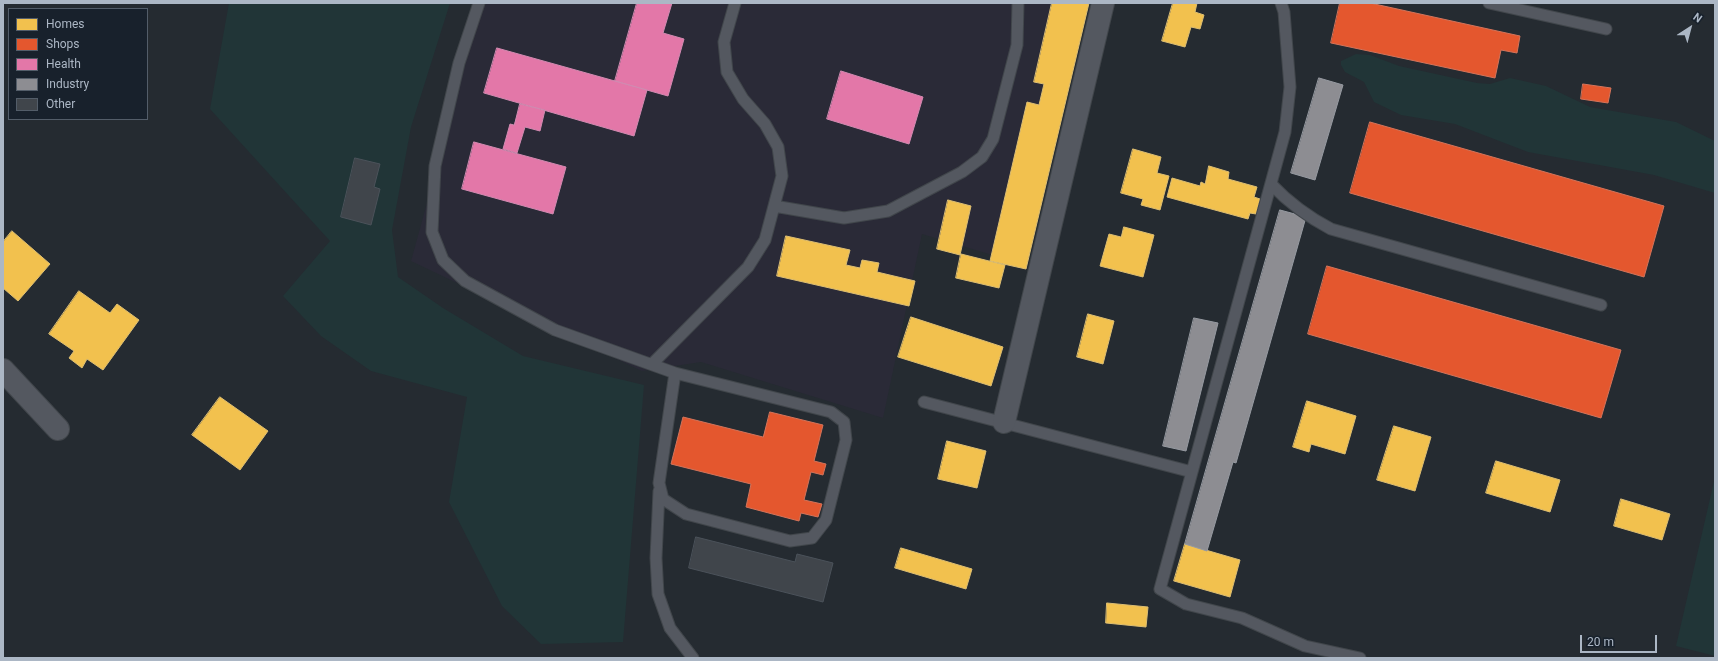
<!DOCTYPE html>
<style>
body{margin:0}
#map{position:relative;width:1718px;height:661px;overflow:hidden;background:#252b31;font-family:Roboto,sans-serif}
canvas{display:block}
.frame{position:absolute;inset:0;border:4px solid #acb7c5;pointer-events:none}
.legend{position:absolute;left:8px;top:8px;width:140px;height:112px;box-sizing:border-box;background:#18212c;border:1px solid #535d69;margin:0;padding:5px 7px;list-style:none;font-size:12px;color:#acb7c5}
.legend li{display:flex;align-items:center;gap:8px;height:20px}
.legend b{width:20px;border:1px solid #535d69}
.north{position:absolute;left:1670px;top:8px;width:40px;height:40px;-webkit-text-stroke:3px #18212c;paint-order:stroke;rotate:36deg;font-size:11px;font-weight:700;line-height:16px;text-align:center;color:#acb7c5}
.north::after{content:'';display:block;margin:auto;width:14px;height:18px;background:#acb7c5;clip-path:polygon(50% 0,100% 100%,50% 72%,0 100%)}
.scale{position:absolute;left:1580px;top:635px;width:77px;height:18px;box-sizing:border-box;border:2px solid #acb7c5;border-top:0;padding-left:5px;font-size:12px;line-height:14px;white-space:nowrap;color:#acb7c5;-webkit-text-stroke:3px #18212c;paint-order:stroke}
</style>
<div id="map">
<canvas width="1718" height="661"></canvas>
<div class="frame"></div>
<ul class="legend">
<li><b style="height:11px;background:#f2c14e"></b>Homes</li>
<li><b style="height:11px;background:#e4572e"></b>Shops</li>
<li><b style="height:11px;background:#e377a8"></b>Health</li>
<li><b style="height:11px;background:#8d8d92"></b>Industry</li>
<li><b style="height:11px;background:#40454b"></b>Other</li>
</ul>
<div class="north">N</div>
<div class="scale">20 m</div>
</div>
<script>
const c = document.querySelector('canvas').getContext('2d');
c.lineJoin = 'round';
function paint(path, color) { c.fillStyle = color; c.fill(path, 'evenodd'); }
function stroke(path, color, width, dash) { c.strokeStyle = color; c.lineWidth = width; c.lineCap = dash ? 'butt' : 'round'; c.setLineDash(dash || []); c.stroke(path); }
paint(new Path2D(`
 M482,3H1088L1019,263L922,234L883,418L701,362L642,371L411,261Z`), '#2a2a37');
paint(new Path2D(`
 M229,3H450L411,127L392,230L398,277L443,308L523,356L644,385L623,642L541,644L502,606L449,502L467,397L371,371L321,336L283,296L330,241L210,109Z
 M1356,54L1370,55L1399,66L1477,83L1490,84L1510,78L1546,86L1590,107L1676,122L1715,141V193L1654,175L1528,152L1455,124L1401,115L1374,102L1364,82L1345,72L1341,65V61Z
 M1715,477V656L1676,646Z`), '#213537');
const homes = new Path2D(`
 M1052,3H1089L1026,269L990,261L1027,102L1039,105L1044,84L1034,82Z
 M1173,3H1197L1195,12L1204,15L1200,29L1191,27L1185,47L1162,41Z
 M1133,149L1161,157L1157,173L1169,176L1160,210L1141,205L1143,199L1121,193Z
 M1209,166L1229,172L1228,179L1257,187L1254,197L1260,199L1256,214L1250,213L1248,219L1167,197L1172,178L1200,186L1201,182L1205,184Z
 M948,200L971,206L960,255L937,249Z
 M1124,227L1154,235L1143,277L1100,266L1109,234L1121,237Z
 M12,231L50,264L18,301L3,288V242Z
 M786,236L850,250L846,265L860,268L862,260L879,263L877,272L915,281L909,306L777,276Z
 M961,254L1005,265L999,288L956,278Z
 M79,291L110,313L117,304L139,320L103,370L87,359L82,368L69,358L74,351L49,334Z
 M1088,314L1114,321L1103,364L1077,357Z
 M911,317L1003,347L991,386L898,357Z
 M220,397L268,431L240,470L192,435Z
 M1307,401L1356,416L1345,454L1311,444L1309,452L1293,447Z
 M1394,426L1431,437L1415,491L1377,480Z
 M947,441L986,451L977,488L938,479Z
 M1496,461L1560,480L1550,512L1486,493Z
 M1621,499L1670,514L1662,540L1614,526Z
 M1185,544L1240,560L1230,597L1174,581Z
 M901,548L972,569L966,589L895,568Z
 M1107,603L1148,607L1146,627L1106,623Z`);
paint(homes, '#f2c14e');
stroke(homes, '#ddbe72', 1);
const shops = new Path2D(`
 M1340,3H1370L1520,36L1517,53L1501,50L1495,78L1331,43Z
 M1583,84L1611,88L1608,103L1581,99Z
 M1370,122L1664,206L1644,277L1350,193Z
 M1327,266L1621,350L1601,418L1308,334Z
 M770,412L823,425L814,461L826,464L823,475L811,472L804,500L822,504L818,517L801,513L799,521L746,507L751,484L671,464L683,417L763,437Z`);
paint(shops, '#e4572e');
stroke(shops, '#d3745b', 1);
const health = new Path2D(`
 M637,3H672L663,33L684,39L668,96L615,81Z
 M497,48L647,90L634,136L484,93Z
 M841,71L923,97L909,144L827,119Z
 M520,104L545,110L540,131L525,127L517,153L503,149L510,124L514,125Z
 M474,142L566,167L553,214L462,189Z`);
paint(health, '#e377a8');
stroke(health, '#d28ab1', 1);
const industry = new Path2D(`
 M1319,78L1343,85L1315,180L1291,173Z
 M1280,210L1306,217L1236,463L1233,462L1207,551L1185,544Z
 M1194,318L1218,323L1186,451L1163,446Z`);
paint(industry, '#8d8d92');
stroke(industry, '#969aa1', 1);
const building = new Path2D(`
 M355,158L380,164L374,187L380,189L371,225L341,217Z
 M696,537L795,562L797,554L833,563L823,602L689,568Z`);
paint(building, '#40454b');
stroke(building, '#4b525a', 1);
const lane = new Path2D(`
 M479,3L459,63L435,166L432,232L443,260L465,281L555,330L675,373L831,412L844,422L846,440L826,520L812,538L790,541L686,514L663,499L659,483L675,373
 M1281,3L1284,12L1290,87L1285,132L1160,589L1186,604L1242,618L1305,646L1360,658
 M1489,3L1606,29
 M1271,184C1289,203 1308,217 1331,229L1601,305
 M774,206L844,218L888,211L962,172L982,157L993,139L1017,45L1018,3
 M652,364L748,267L765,240L782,176L778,147L765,124L743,99L727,72L724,42L735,3
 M924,402L1192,472
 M659,491L656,558L658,594L670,628L693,658`);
const street = new Path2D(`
 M3,370L58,429
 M1004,422L1103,3`);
stroke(lane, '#41464b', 13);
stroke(street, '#41464b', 24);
stroke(lane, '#545860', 11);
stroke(street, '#545860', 22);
</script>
